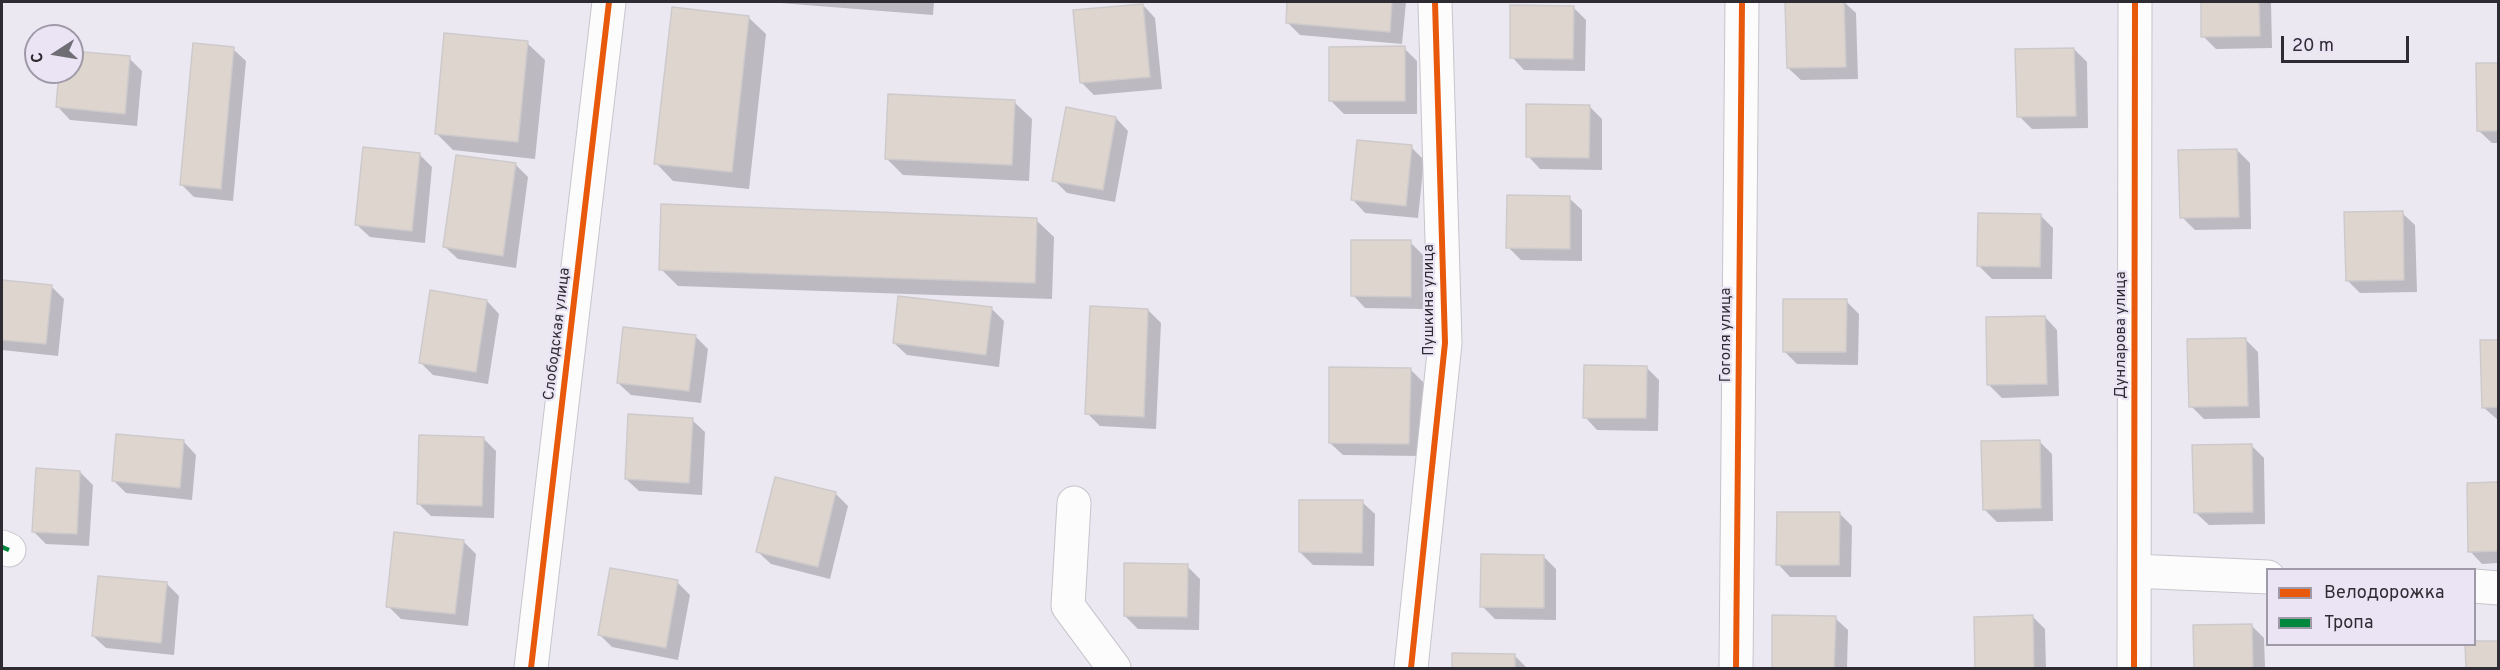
<!DOCTYPE html>
<meta charset="utf-8">
<style>
body{margin:0}
#map{position:relative;width:2500px;height:670px;overflow:hidden;background:#ebe8f1;font-family:Overpass,sans-serif}
canvas{display:block}
.frame{position:absolute;inset:0;border:3px solid #2e2c32;pointer-events:none}
.legend{position:absolute;left:2266px;top:568px;width:210px;height:78px;box-sizing:border-box;background:#eae4f5;border:2px solid #9f9aa7;margin:0;padding:8px 10px;list-style:none;font-size:18px;color:#2e2c32}
.legend li{display:flex;align-items:center;gap:12px;height:30px}
.legend b{width:30px;border:2px solid #9f9aa7}
.north{position:absolute;left:24px;top:24px;width:60px;height:60px;box-sizing:border-box;background:#eae4f5;border:2px solid #9f9aa7;border-radius:50%;rotate:258deg;font-size:16px;font-weight:700;line-height:24px;text-align:center;color:#2e2c32}
.north::after{content:'';display:block;margin:auto;width:21px;height:27px;background:#706e75;clip-path:polygon(50% 0,100% 100%,50% 72%,0 100%)}
.scale{position:absolute;left:2281px;top:36px;width:128px;height:27px;box-sizing:border-box;border:3px solid #2e2c32;border-top:0;padding-left:8px;font-size:18px;line-height:21px;white-space:nowrap;color:#2e2c32;-webkit-text-stroke:4px #eae4f5;paint-order:stroke}
</style>
<div id="map">
<canvas width="2500" height="670"></canvas>
<div class="frame"></div>
<ul class="legend">
<li><b style="height:8px;background:#e8590c"></b>Велодорожка</li>
<li><b style="height:8px;background:#00873e"></b>Тропа</li>
</ul>
<div class="north">С</div>
<div class="scale">20 m</div>
</div>
<script>
const c = document.querySelector('canvas').getContext('2d');
c.lineJoin = 'round';
function paint(path, color) { c.fillStyle = color; c.fill(path, 'evenodd'); }
function stroke(path, color, width, dash) { c.strokeStyle = color; c.lineWidth = width; c.lineCap = dash ? 'butt' : 'round'; c.setLineDash(dash || []); c.stroke(path); }
function label(font, color, halo, rows, align = 'center') {
  c.font = font + ' Overpass,sans-serif'; c.lineWidth = 4.5; c.setLineDash([]); c.textBaseline = 'middle'; c.strokeStyle = halo; c.fillStyle = color; for (const [text, x, y, turn = 0] of rows) {
    c.save(); c.translate(x, y); c.rotate((+turn || 0) * Math.PI / 180); c.textAlign = isNaN(turn) ? turn : align; if (halo) c.strokeText(text, 0, 0); c.fillText(text, 0, 0); c.restore();
  }
}
paint(new Path2D(`
 M767,2H934L933,15Z
 M1289,2H1406L1402,44L1300,35L1287,22Z
 M1787,2H1844L1856,13L1858,79L1801,80L1788,68Z
 M2202,2H2271L2272,48L2216,49L2203,36Z
 M1143,5L1155,18L1162,89L1094,95L1081,82Z
 M1573,7L1586,20L1585,71L1524,70L1512,57Z
 M748,17L766,34L749,189L673,181L656,163Z
 M527,43L545,60L535,159L453,150L436,133Z
 M1404,48L1417,61V114H1344L1331,101Z
 M233,49L246,61L233,201L194,197L182,185Z
 M2074,49L2087,62L2088,128L2032,129L2019,116Z
 M72,52L129,58L142,71L137,126L70,120L58,107L61,72H72Z
 M2498,64V143H2492L2479,131L2478,65Z
 M1014,102L1032,119L1029,181L903,175L886,158Z
 M1589,106L1602,119V170L1540,169L1528,156Z
 M1116,118L1128,131L1115,202L1067,193L1054,180Z
 M1411,147L1424,160L1418,218L1365,213L1353,200Z
 M2237,150L2250,163L2251,229L2195,230L2182,217Z
 M419,154L432,167L425,243L370,237L357,225Z
 M516,165L528,177L516,268L458,259L445,247Z
 M1569,198L1582,210V261L1521,260L1508,247Z
 M2402,213L2415,225L2417,292L2360,293L2347,280Z
 M2040,215L2053,228L2052,279H1992L1979,266Z
 M1036,220L1054,237L1052,299L678,286L661,269Z
 M1410,242L1423,255V309L1365,308L1353,295Z
 M2,281L51,286L64,299L58,356L2,350Z
 M487,301L499,314L488,384L433,375L420,362Z
 M1846,301L1859,314L1858,365L1797,364L1784,351Z
 M992,309L1004,321L999,367L907,355L894,343Z
 M1148,310L1161,323L1156,429L1100,426L1087,413Z
 M2045,317L2057,330L2059,396L2002,398L1989,385Z
 M695,336L708,349L701,403L631,395L618,383Z
 M2245,339L2258,352L2260,418L2204,419L2191,406Z
 M2481,341H2498V420L2483,407Z
 M1646,367L1659,380L1658,431L1597,430L1585,417Z
 M1410,369L1423,382L1422,456L1343,455L1330,443Z
 M692,420L705,432L702,495L639,491L626,479Z
 M483,438L496,451L494,518L431,516L418,503Z
 M2039,441L2052,454L2053,521L1997,522L1984,509Z
 M184,442L196,455L192,500L126,493L113,480Z
 M2251,445L2264,458L2265,524L2209,525L2196,513Z
 M80,472L93,485L89,546L46,544L33,531Z
 M776,479L836,494L848,506L830,579L771,564L758,552Z
 M2498,484V563L2482,564L2470,551L2468,485Z
 M1362,502L1375,514L1374,566L1313,565L1300,552Z
 M1840,514L1852,526L1851,577H1790L1778,564Z
 M463,541L476,554L468,626L401,619L388,606Z
 M1543,556L1556,569V620L1495,619L1482,606Z
 M1187,566L1200,579L1199,630L1138,629L1125,616Z
 M677,582L690,595L678,660L612,647L599,634Z
 M167,584L179,596L174,655L106,648L93,636Z
 M2032,616L2045,629L2046,668H1977L1976,618Z
 M1835,618L1848,630L1847,668H1773Z
 M2251,625L2264,638L2265,668H2196L2194,627Z
 M2498,642V668H2467V644Z
 M1453,655H1514L1527,668H1453Z`), '#0003');
const building = new Path2D(`
 M1287,2H1392L1390,32L1286,23Z
 M1785,2H1844L1846,67L1787,68Z
 M2201,2H2259L2260,36L2201,37Z
 M1143,4L1150,77L1080,83L1073,10Z
 M1510,5L1574,6L1573,59L1510,58Z
 M672,7L749,16L732,172L654,164Z
 M444,33L528,41L518,142L435,134Z
 M193,43L234,47L221,189L180,185Z
 M1405,46V101H1329V47Z
 M2074,48L2076,116L2017,117L2015,49Z
 M72,51L130,56L125,114L56,107L59,72H72Z
 M2476,63H2498V131H2477Z
 M888,94L1015,100L1012,165L885,159Z
 M1526,104L1590,105L1589,158L1526,157Z
 M1066,107L1116,117L1103,190L1052,181Z
 M1357,140L1412,145L1406,206L1351,200Z
 M363,147L420,153L412,231L355,225Z
 M2237,149L2239,217L2180,218L2178,150Z
 M456,155L516,163L503,256L443,247Z
 M1507,195L1570,196V249L1506,248Z
 M661,204L1037,218L1035,283L659,270Z
 M2403,211L2404,280L2346,281L2344,212Z
 M1978,213L2041,214L2040,267L1977,266Z
 M1351,240H1411V297L1351,296Z
 M2,280L52,285L46,344L2,340Z
 M430,290L487,300L476,372L419,363Z
 M898,296L992,307L986,355L893,343Z
 M1783,299H1847L1846,352H1783Z
 M1090,306L1148,309L1144,417L1085,414Z
 M2045,316L2047,384L1987,385L1986,317Z
 M623,327L696,335L689,391L617,383Z
 M2246,338L2248,406L2189,407L2187,339Z
 M2480,340H2498V407L2482,408Z
 M1584,365L1647,366L1646,418H1583Z
 M1329,367L1411,368L1409,444L1329,443Z
 M628,414L693,418L689,483L625,479Z
 M116,434L184,440L180,488L112,481Z
 M419,435L484,437L482,506L417,504Z
 M2040,440L2041,508L1983,510L1981,441Z
 M2252,444L2253,512L2194,513L2192,445Z
 M36,468L80,471L77,534L32,532Z
 M775,477L836,492L818,567L756,552Z
 M2498,482V551L2468,552L2467,483Z
 M1299,500H1363L1362,553L1299,552Z
 M1777,512H1840L1839,565H1776Z
 M394,532L464,540L455,614L386,607Z
 M1481,554L1544,555V608L1480,607Z
 M1124,563L1188,564L1187,617L1124,616Z
 M610,568L678,580L666,648L598,635Z
 M98,576L167,582L161,643L92,636Z
 M1772,615L1836,616L1834,668H1772Z
 M2033,615L2034,668H1975L1974,617Z
 M2252,624L2253,668H2194L2193,625Z
 M2474,641H2498V668H2466L2465,644H2474Z
 M1452,653L1515,654V668H1452Z`);
paint(building, '#ded5ce');
stroke(building, '#cecacc', 1.5);
const minor = new Path2D(`
 M1074,503L1068,606L1114,668
 M2,547L9,550
 M2134,571L2268,577
 M2474,586L2498,588
 M531,668L609,2
 M1411,668L1445,343L1435,2
 M1736,668L1742,2
 M2134,668L2135,2`);
stroke(minor, '#c7c4cb', 35);
stroke(minor, '#fcfcfd', 33);
stroke(new Path2D(`
 M2,547L9,550`), '#00873e', 4.5, [9, 4.5]);
stroke(new Path2D(`
 M531,668L609,2
 M1411,668L1445,343L1435,2
 M1736,668L1742,2
 M2134,668L2135,2`), '#e8590c', 6);
label('15px', '#2e2c32', '#eae4f5', [
 ["Пушкина улица",1430,300,-90],
 ["Слободская улица",558,334,-83],
 ["Гоголя улица",1727,335,-90],
 ["Дунларова улица",2122,335,-90]
]);
</script>
